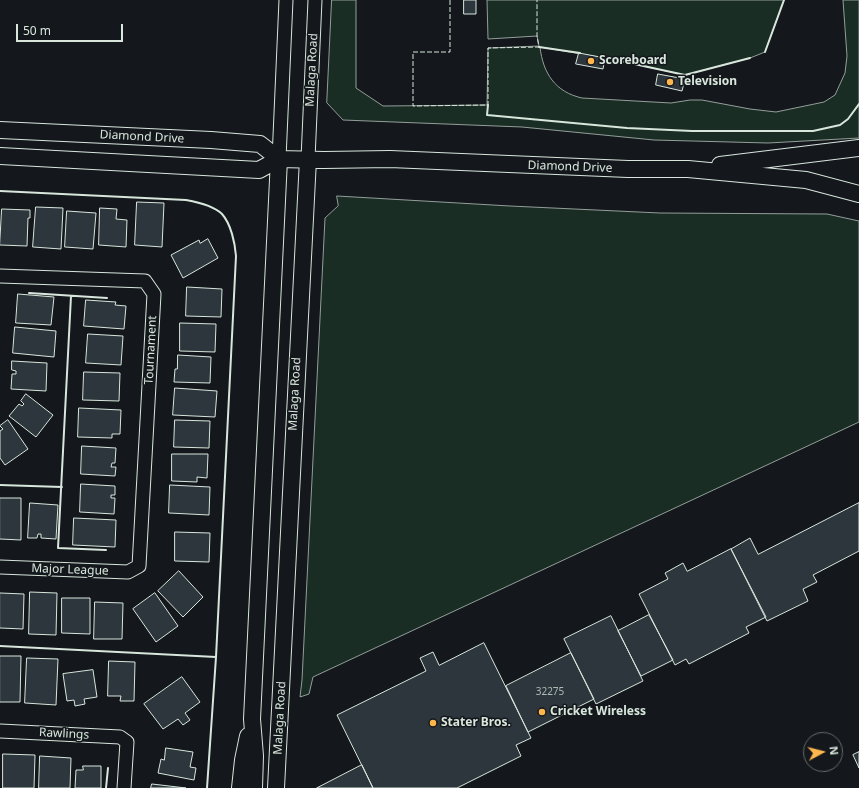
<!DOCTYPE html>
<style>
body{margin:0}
#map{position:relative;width:859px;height:788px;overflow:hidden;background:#14181c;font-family:"Noto Sans",sans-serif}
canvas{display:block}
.north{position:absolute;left:803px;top:732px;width:40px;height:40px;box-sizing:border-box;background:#14181c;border:1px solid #626a69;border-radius:50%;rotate:83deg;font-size:11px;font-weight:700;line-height:16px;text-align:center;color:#d8e6dc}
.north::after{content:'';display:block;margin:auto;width:14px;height:18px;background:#ffb74d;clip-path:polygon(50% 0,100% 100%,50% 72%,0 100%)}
.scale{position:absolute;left:16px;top:24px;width:107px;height:18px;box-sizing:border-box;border:2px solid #d8e6dc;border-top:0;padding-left:5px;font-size:12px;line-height:14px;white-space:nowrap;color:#d8e6dc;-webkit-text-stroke:3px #14181c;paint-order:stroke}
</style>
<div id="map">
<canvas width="859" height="788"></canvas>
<div class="north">N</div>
<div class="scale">50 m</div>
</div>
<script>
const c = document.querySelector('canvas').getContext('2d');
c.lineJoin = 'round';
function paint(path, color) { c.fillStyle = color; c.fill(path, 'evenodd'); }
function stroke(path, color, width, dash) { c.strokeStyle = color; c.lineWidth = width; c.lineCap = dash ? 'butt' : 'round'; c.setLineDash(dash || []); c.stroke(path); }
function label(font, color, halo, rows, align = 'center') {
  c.font = font + ' "Noto Sans",sans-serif'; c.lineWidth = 3; c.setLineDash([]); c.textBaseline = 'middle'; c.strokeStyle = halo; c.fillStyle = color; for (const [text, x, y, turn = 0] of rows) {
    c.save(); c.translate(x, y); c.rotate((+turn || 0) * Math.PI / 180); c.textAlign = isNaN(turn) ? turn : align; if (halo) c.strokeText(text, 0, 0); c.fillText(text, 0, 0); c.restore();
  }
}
const green = new Path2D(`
 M332,0H356V88L383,106L487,105L488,48L539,46L537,36L488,39L487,0H784L765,52L750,58L685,75L605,58L540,47C543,73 555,92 582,98L671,103L690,100H702L750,109L776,112L824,102L835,95L845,73L847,56L843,0H859V138L768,143L654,140L522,127L343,120L327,103Z
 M337,196L510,206L660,213L827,214L859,221V422L313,677L309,694L300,697L302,680L325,218L338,206Z`);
paint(green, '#1a2d24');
stroke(green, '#939e99', 1);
const building = new Path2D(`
 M464,0H476V14H464Z
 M579,53L605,58L603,69L576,64Z
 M658,74L685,79L682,91L656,85Z
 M137,202L164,203L162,247L135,245Z
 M36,207L63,208L61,249L33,247Z
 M100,208L117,209L116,219L127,220L126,247L99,245Z
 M2,209L30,210V218H28L27,246L0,245Z
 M67,211L96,213L93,249L65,247Z
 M208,239L218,258L183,278L171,255L199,240L200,243Z
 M187,287L222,289L221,317L186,316Z
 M18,294L54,297L51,325L16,323Z
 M86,300L116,302L115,305L126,306L124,329L84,326Z
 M180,323L216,324L215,352L180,351Z
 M15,327L56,331L54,357L13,353Z
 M88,334L123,336L121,365L86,363Z
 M178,355L211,357L210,383L174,382L175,369H177Z
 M12,361L47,363L46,391L11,389L12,374H16V371L12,370Z
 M84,372L120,373L119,401L83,400Z
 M175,388L217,391L215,417L173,415Z
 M26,394L53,415L36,437L9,416L19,404L22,406L24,404L21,401Z
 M79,408L121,410L120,434H112V438L78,437Z
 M8,420L28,449L5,465L0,458V431L3,429L0,426Z
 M175,420L210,421L209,448L174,447Z
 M82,446L116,448L115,463H112L111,467H116L115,476L81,474Z
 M172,454H208L207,478L197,477V482L172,481Z
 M81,484L115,486V495H111V498H115L114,514L80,512Z
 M170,485L210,487L209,515L169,513Z
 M0,498H21V540L0,539Z
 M30,503L58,505L56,539L41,538V534H38L37,538H28Z
 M859,503V551L813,575L817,582L803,589L808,601L767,621L731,549L750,538L758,554Z
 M74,518L116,520L115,547L73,545Z
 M175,532L210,533L209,562L175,561Z
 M731,549L766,617L746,627L749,633L689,664L686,659L675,665L639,594L668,579L665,573L683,563L687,571Z
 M179,571L203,597L183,617L158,591Z
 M30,592L57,593L56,635L29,634Z
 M0,593L24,594L23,629L0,628Z
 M155,593L178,626L156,642L133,609Z
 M62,598H90V634L62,633Z
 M95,602L123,603L122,639H94Z
 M649,615L673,660L641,676L618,631Z
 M611,616L643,681L596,704L564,639Z
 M484,643L531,738L516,745L521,756L457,788H373L337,715L426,671L420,658L433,652L439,665Z
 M571,653L594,699L528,732L506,686Z
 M0,656H21L20,702H0Z
 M27,658L58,659L56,705L25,703Z
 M109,661L135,662L134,701H120L121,696H108Z
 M93,670L97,697L84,699L85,704L75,706L74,700L67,701L63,674Z
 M182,677L200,702L185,713L190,720L183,725L178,719L163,729L144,704Z
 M166,748L193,752L190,767L196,768L194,780L158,773L161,759L164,760Z
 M859,752V768L853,755Z
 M3,754L35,755L34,788H3Z
 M40,756L71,758L70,788H39Z
 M362,765L373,788H317Z
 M83,766H101V788H75L76,770H83Z
 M152,784L186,788H151Z`);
paint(building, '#2c363c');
stroke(building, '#d8e6dc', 1);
const minor = new Path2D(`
 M279,159L286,0
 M308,159L315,0
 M0,276L145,281L154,294L139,566L128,572L0,567
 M0,731L120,737L127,742L124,788`);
const tertiary = new Path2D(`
 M0,130L211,140L260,144L279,159
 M0,156L259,170L279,159L324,160L390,159L628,169H688L806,180L859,194
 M720,165L859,148
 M240,788L243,760L248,736
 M254,788L255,756L252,719L279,159
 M276,788L308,159`);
stroke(minor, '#d8e6dc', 15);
stroke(tertiary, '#d8e6dc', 18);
stroke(minor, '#14181c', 13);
stroke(tertiary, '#14181c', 16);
stroke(new Path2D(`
 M450,0V52H413V106L488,105V48L539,47L537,36V0`), '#d8e6dc', 1, [5, 2]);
stroke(new Path2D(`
 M539,47L580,53
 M765,52L784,0
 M602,57L685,75L750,58
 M488,105L487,115L627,128L692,131H813L840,125L848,119L859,104
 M0,191L186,200C197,202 214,206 222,214C231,224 235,243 236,256L216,657L207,788
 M29,293L107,298
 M71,296L58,548L106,550
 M0,485L62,487
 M0,646L216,657
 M106,788L108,768`), '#d8e6dc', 2);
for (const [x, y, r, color] of [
 [591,61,4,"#ffb74d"],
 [670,82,4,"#ffb74d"],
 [542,712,4,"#ffb74d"],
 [433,723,4,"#ffb74d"]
]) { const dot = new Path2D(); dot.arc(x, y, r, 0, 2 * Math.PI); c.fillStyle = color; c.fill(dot); stroke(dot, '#14181c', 1.5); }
label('10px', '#adbab4', null, [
 ["32275",550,692]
]);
label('bold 12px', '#d8e6dc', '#14181c', [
 ["Scoreboard",599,61],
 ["Television",678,82],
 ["Cricket Wireless",550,712],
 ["Stater Bros.",441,723]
], 'left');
label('12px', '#d8e6dc', '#14181c', [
 ["Malaga Road",312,70,-87],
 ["Diamond Drive",142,137,3],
 ["Diamond Drive",570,167,2],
 ["Tournament",151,350,-87],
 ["Malaga Road",295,394,-87],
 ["Major League",70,570,2],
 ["Malaga Road",280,718,-87],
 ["Rawlings",64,734,3]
]);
</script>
